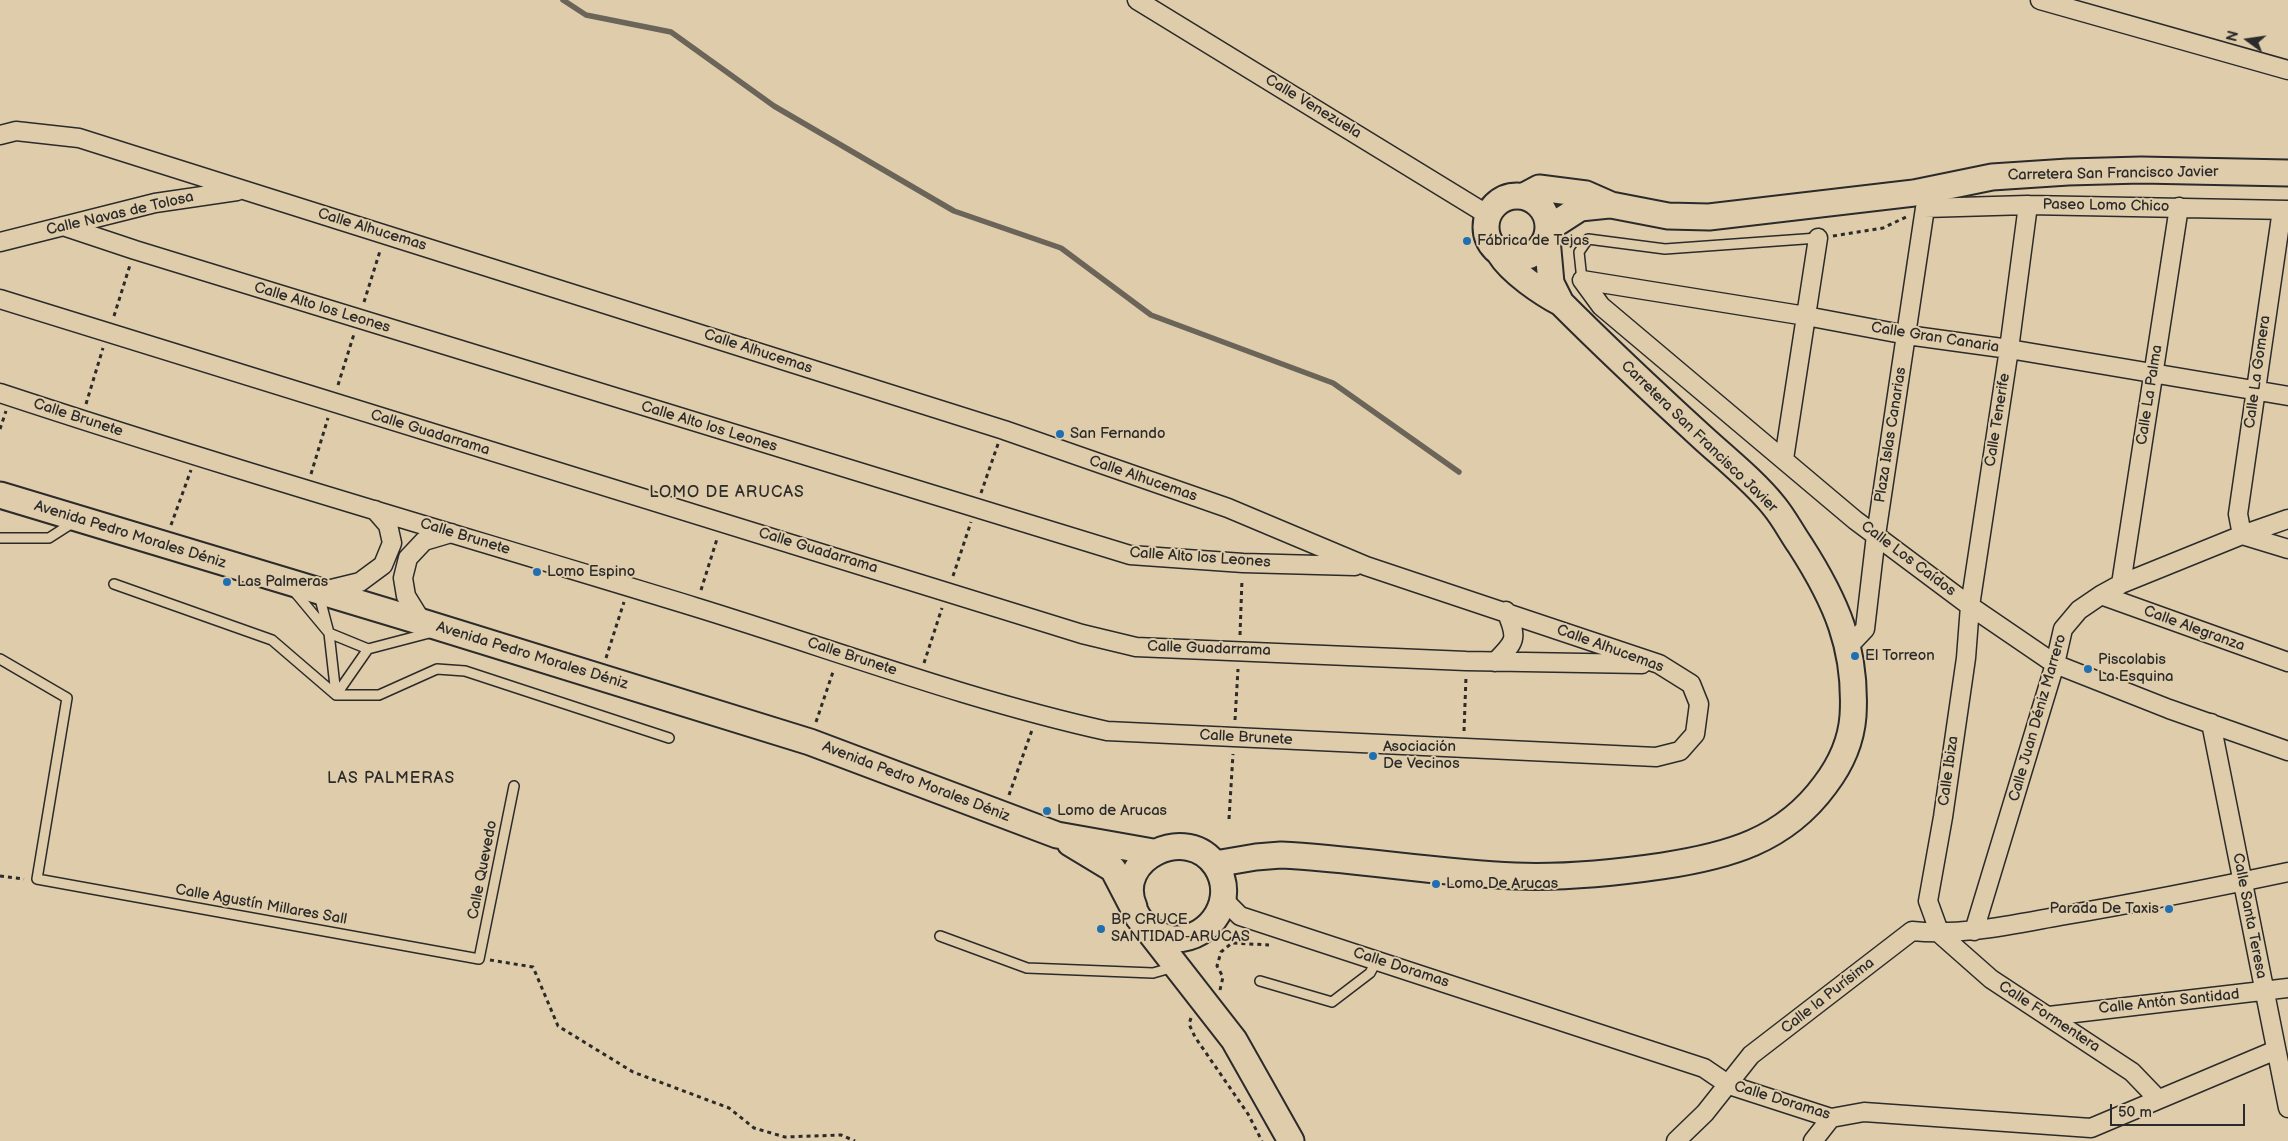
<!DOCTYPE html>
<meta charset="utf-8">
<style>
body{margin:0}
#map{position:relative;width:2288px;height:1141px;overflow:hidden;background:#dfccaa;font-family:"Balsamiq Sans",sans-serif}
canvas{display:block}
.north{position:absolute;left:2223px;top:15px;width:50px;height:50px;-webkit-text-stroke:4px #dfccaa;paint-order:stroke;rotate:284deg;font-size:14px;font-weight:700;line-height:20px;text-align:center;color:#2b2b2b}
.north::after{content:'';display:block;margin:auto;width:18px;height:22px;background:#2b2b2b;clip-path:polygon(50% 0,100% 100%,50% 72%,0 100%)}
.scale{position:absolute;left:2110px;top:1104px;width:135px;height:22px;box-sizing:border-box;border:2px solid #2b2b2b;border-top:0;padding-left:6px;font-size:15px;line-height:18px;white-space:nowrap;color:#2b2b2b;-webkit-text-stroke:4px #dfccaa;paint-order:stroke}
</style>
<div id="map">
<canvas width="2288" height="1141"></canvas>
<div class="north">N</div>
<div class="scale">50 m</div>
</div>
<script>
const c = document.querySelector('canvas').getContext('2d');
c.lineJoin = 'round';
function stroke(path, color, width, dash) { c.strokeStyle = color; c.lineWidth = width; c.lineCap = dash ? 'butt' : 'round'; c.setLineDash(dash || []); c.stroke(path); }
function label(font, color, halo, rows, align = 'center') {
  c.font = font + ' "Balsamiq Sans",sans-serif'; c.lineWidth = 4; c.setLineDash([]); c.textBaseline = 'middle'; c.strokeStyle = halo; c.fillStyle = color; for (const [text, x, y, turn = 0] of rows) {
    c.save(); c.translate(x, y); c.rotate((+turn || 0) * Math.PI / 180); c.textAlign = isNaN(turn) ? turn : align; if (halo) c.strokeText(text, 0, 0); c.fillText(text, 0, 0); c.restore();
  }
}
stroke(new Path2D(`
 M563,0L586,15L671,32L774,106L954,211L1061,248L1151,315L1333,383L1459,472`), '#6b6459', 5.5);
const lane = new Path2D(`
 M1582,280L1579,252L1588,239L1665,249L1818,238
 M0,538H49L74,522
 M114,584L272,640L336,695H379L437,669L465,671L669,738
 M294,591L329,633L368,649L433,632
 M319,595L329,633L336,695L368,649
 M0,659L67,698L37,879L479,959L514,786
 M940,936L1027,968L1153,973L1174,967
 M1260,981L1332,1002L1370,973L1377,960`);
const street = new Path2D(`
 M1137,0L1488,215
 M2040,0L2288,70
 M0,135L16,131L79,138L1004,430L1228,508L1366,566L1659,664L1691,684L1699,704L1695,734L1680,751L1656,757L1107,731C967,700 832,649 695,607C463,536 230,469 0,393
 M2028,205L2009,349L1970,606L1966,658L1943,817L1928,901L1940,934L1991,979L2132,1072L2158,1099
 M2282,210L2238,514L2242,535L2288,549
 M63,226L135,250L1130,555L1243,563L1355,566
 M0,242L155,203L237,191
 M1582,280L1601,306L1855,520L1970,606L2055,664L2169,709L2288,751
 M1582,280L1806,316L1907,335L2009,349L2288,396
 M0,299L1082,634L1136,647L1466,661L1642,664
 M1784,459L1818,238
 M2121,584L2179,207
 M323,591L360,582L383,565L392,543L388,525L375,510
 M2101,595L2288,662
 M422,622L406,596L403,578L408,558L424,541L451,533
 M1847,648L1865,629L1876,535L1925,208L2028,205L2288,210
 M1495,662C1516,641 1518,639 1506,611
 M2211,723L2288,1108
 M1223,899L1240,916L1704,1068L1729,1085L1831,1118L1864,1112L2091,1128L2276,1050
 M1974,931L2055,664L2063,629L2079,610L2101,595L2121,584L2242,535L2288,519
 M2049,1016L2288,988
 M1676,1141L1705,1113L1751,1055L1912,931C1962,936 2010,925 2060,916C2136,903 2212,888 2288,872
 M1813,1141L1831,1118`);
const secondary = new Path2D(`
 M1486 227a31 31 0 1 1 62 0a31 31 0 1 1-62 0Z
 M1524,196L1539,188L1586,194L1611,205L1668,216L1709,217L1914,193L1992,177L2068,172L2141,170L2288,173
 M1549,228L1580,208L1609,205
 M1547,239L1551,283L1561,303
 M0,495L422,622L810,742L1057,835L1153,852
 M1070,843L1113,869L1138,917L1234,1040L1291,1141
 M1215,864L1256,857L1281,855C1359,859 1437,873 1515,876C1564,878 1614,873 1662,866C1728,856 1784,841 1825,785C1841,764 1851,743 1853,716C1857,648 1836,601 1800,545C1791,532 1784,518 1774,506C1754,481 1726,459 1702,437C1654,393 1607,349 1561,303C1542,293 1511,272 1500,254
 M1134,907C1113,858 1188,823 1216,866C1237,898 1212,939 1175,939C1164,939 1156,933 1147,928`);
stroke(lane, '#2b2b2b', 12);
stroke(street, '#2b2b2b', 21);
stroke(secondary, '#2b2b2b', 29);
stroke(new Path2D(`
 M1833,236L1883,228L1906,217
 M364,302L380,251
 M114,316L130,265
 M338,385L354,334
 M86,404L103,348
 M0,429L6,411
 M311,474L328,418
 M981,493L998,444
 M171,525L191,470
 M953,576L971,522
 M701,590L717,539
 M1240,635L1242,579
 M606,658L624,602
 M924,663L942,608
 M1235,720L1238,669
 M816,722L834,669
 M1464,731L1466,677
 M1009,795L1032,730
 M1229,819L1233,754
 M0,876L24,879
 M490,960L533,967L558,1026L633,1072L729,1108L754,1128L785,1137L841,1135L855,1141
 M1220,990L1223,977L1217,966L1221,952L1232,943L1269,945
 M1191,1018L1189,1024L1195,1037L1248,1114L1262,1141`), '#2b2b2b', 3, [4, 4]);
stroke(lane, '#dfccaa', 9);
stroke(street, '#dfccaa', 18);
stroke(secondary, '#dfccaa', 25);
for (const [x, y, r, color] of [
 [1467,241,5,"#1f6fb2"],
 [1060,434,5,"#1f6fb2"],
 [537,572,5,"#1f6fb2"],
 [227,582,5,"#1f6fb2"],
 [1855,656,5,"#1f6fb2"],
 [2088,669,5,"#1f6fb2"],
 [1373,756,5,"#1f6fb2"],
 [1047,811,5,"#1f6fb2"],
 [1436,884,5,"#1f6fb2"],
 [2169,909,5,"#1f6fb2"],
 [1101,929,5,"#1f6fb2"]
]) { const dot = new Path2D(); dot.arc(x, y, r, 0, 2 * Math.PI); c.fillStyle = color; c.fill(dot); stroke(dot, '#dfccaa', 2); }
label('15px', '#2b2b2b', '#dfccaa', [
 ["Calle Venezuela",1313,107,31],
 ["Carretera San Francisco Javier",2113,174,-1],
 ["Paseo Lomo Chico",2106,206,1],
 ["Calle Navas de Tolosa",120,214,-13],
 ["Calle Alhucemas",372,230,17],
 ["Calle Alto los Leones",322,308,17],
 ["Calle Gran Canaria",1935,338,9],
 ["Calle Alhucemas",758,352,18],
 ["Calle La Gomera",2258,372,-82],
 ["Calle La Palma",2150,395,-81],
 ["Calle Brunete",78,418,18],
 ["Calle Tenerife",1998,420,-81],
 ["Calle Alto los Leones",709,427,17],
 ["Calle Guadarrama",430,433,17],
 ["Plaza Islas Canarias",1891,435,-81],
 ["Carretera San Francisco Javier",1699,437,44],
 ["Calle Alhucemas",1143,479,19],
 ["Avenida Pedro Morales Déniz",130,535,17],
 ["Calle Brunete",465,537,17],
 ["Calle Guadarrama",818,551,17],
 ["Calle Alto los Leones",1200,558,4],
 ["Calle Los Caídos",1908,559,37],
 ["Calle Alegranza",2194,629,20],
 ["Calle Guadarrama",1209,649,2],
 ["Calle Alhucemas",1610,649,20],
 ["Avenida Pedro Morales Déniz",532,656,17],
 ["Calle Brunete",852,657,18],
 ["Calle Juan Déniz Marrero",2038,718,-74],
 ["Calle Brunete",1246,738,3],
 ["Calle Ibiza",1949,771,-82],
 ["Avenida Pedro Morales Déniz",916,782,21],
 ["Calle Quevedo",483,870,-79],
 ["Calle Agustín Millares Sall",261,905,10],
 ["Calle Santa Teresa",2249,916,79],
 ["Calle Doramas",1401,968,18],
 ["Calle la Purísima",1828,996,-38],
 ["Calle Antón Santidad",2169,1002,-6],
 ["Calle Formentera",2049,1017,33],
 ["Calle Doramas",1782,1101,17]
]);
label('15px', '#2b2b2b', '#dfccaa', [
 ["Fábrica de Tejas",1477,241],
 ["San Fernando",1070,434],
 ["Lomo Espino",547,572],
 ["Las Palmeras",237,582],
 ["El Torreon",1865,656],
 ["Piscolabis",2098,660],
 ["La Esquina",2098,677],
 ["Asociación",1383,747],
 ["De Vecinos",1383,764],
 ["Lomo de Arucas",1057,811],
 ["Lomo De Arucas",1446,884],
 ["Parada De Taxis",2159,909,"right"],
 ["BP CRUCE",1111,920],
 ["SANTIDAD-ARUCAS",1111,937]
], 'left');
c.letterSpacing = '1px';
label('16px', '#2b2b2b', '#dfccaa', [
 ["LOMO DE ARUCAS",727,493],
 ["LAS PALMERAS",391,779]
]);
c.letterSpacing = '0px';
</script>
